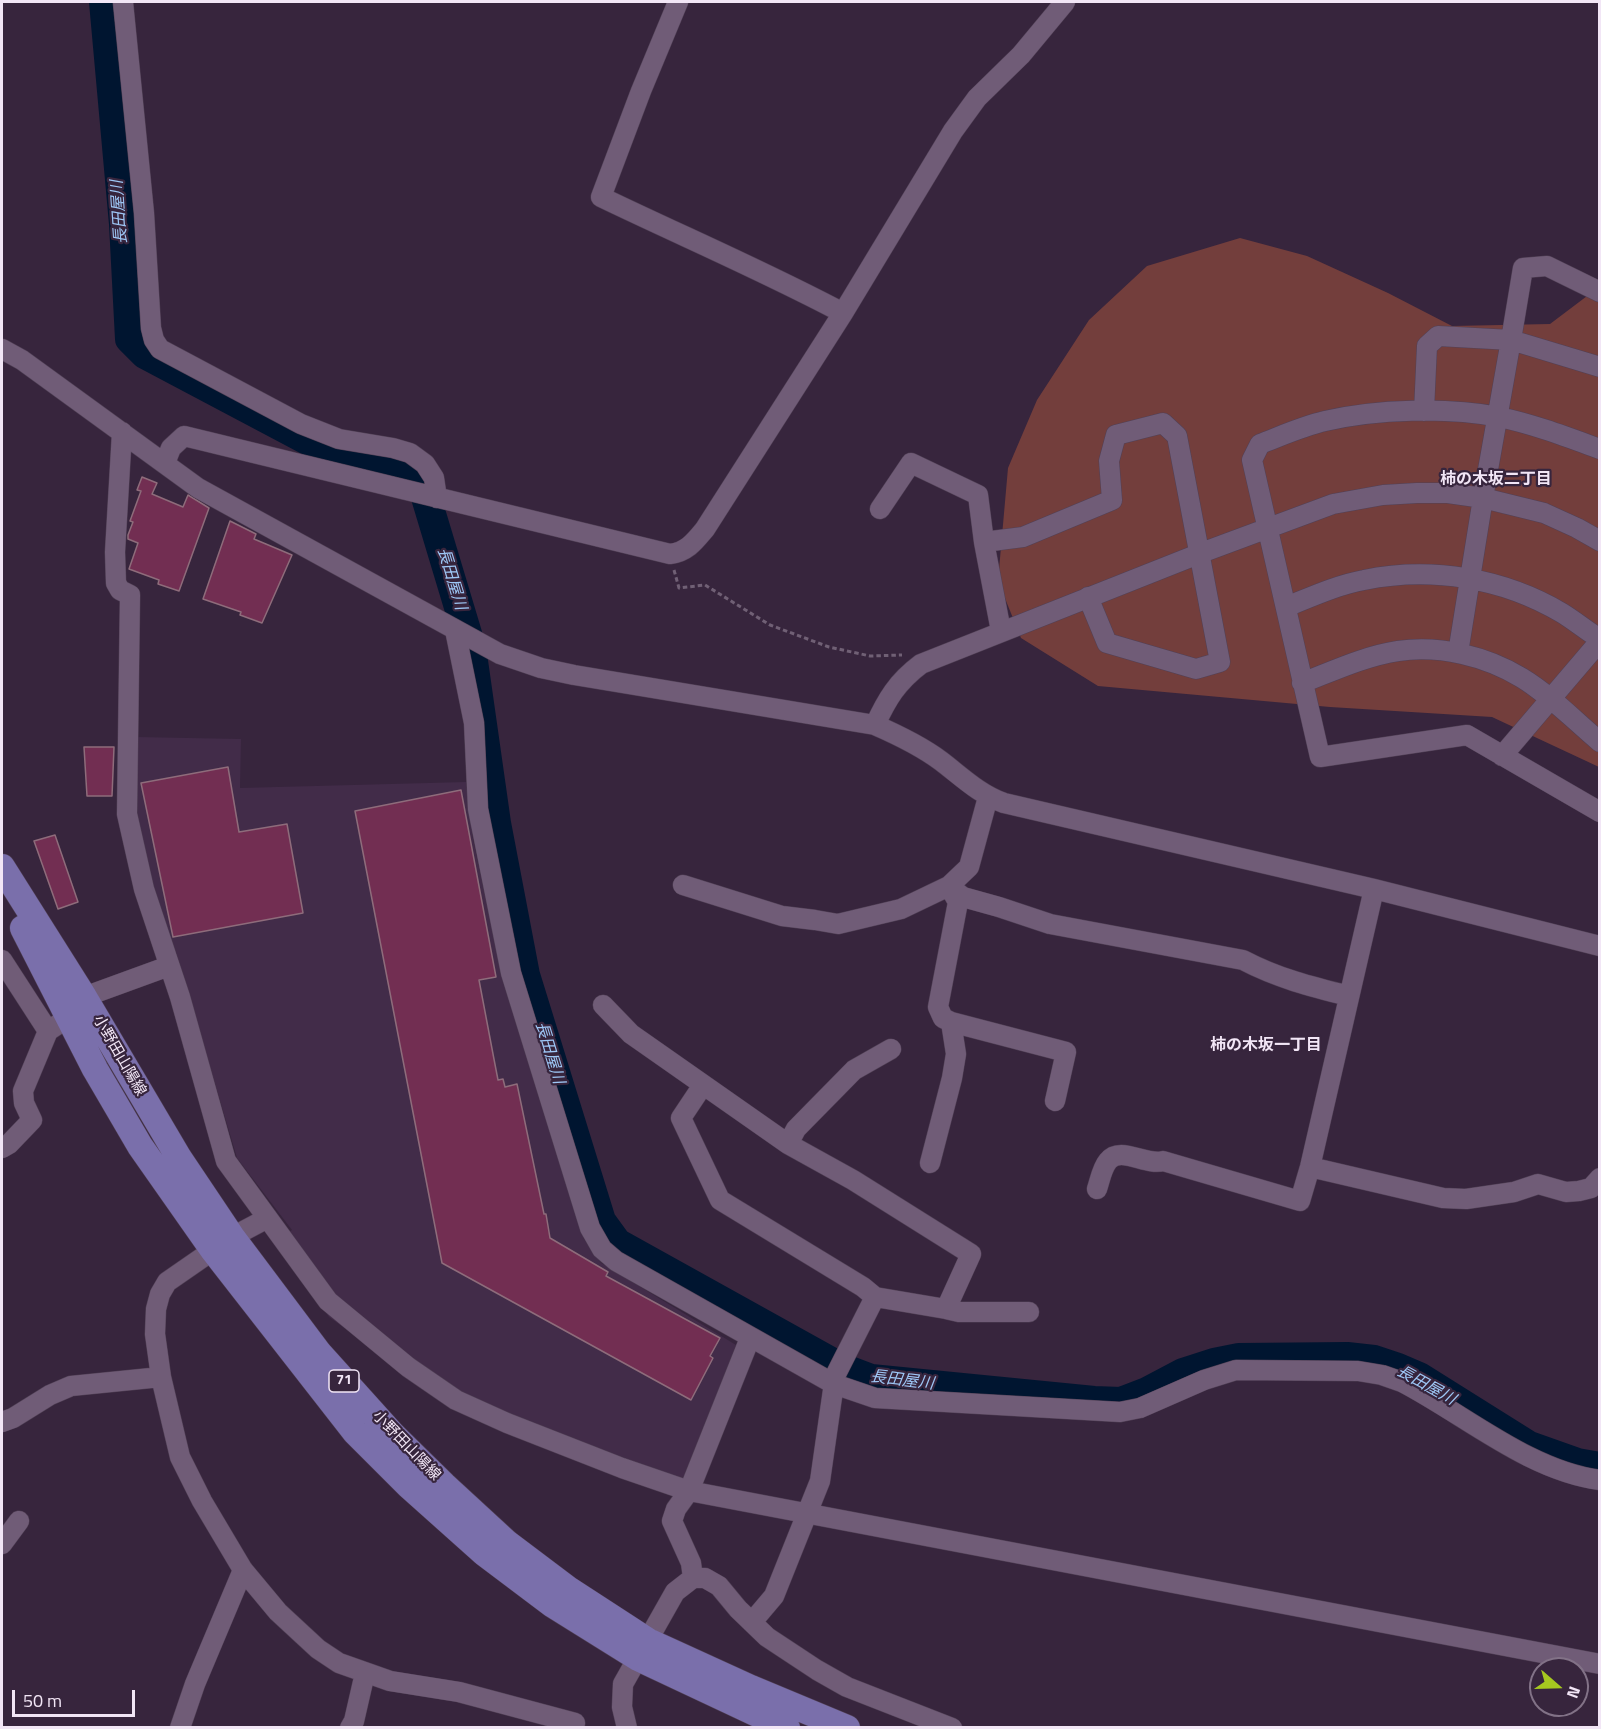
<!DOCTYPE html>
<meta charset="utf-8">
<style>
body{margin:0}
#map{position:relative;width:1601px;height:1729px;overflow:hidden;background:#37253d;font-family:"Titillium Web",sans-serif}
canvas{display:block}
.frame{position:absolute;inset:0;border:3px solid #f2e6f6;pointer-events:none}
.north{position:absolute;left:1529px;top:1657px;width:60px;height:60px;box-sizing:border-box;background:#37253d;border:2px solid #827287;border-radius:50%;rotate:110deg;font-size:16px;font-weight:700;line-height:24px;text-align:center;color:#f2e6f6}
.north::after{content:'';display:block;margin:auto;width:21px;height:27px;background:#a6c820;clip-path:polygon(50% 0,100% 100%,50% 72%,0 100%)}
.scale{position:absolute;left:12px;top:1690px;width:123px;height:27px;box-sizing:border-box;border:3px solid #f2e6f6;border-top:0;padding-left:8px;font-size:18px;line-height:21px;white-space:nowrap;color:#f2e6f6;-webkit-text-stroke:4px #37253d;paint-order:stroke}
</style>
<div id="map">
<canvas width="1601" height="1729"></canvas>
<div class="frame"></div>
<div class="north">N</div>
<div class="scale">50 m</div>
</div>
<script>
const c = document.querySelector('canvas').getContext('2d');
c.lineJoin = 'round';
function paint(path, color) { c.fillStyle = color; c.fill(path, 'evenodd'); }
function stroke(path, color, width, dash) { c.strokeStyle = color; c.lineWidth = width; c.lineCap = dash ? 'butt' : 'round'; c.setLineDash(dash || []); c.stroke(path); }
function label(font, color, halo, rows, align = 'center') {
  c.font = font + ' "Titillium Web","Noto Sans JP",sans-serif'; c.lineWidth = 4.5; c.setLineDash([]); c.textBaseline = 'middle'; c.strokeStyle = halo; c.fillStyle = color; for (const [text, x, y, turn = 0] of rows) {
    c.save(); c.translate(x, y); c.rotate((+turn || 0) * Math.PI / 180); c.textAlign = isNaN(turn) ? turn : align; if (halo) c.strokeText(text, 0, 0); c.fillText(text, 0, 0); c.restore();
  }
}
paint(new Path2D(`
 M136,737L241,739L240,788L466,782L473,839L502,975L584,1239L601,1263L736,1345L679,1496L466,1415L329,1317L274,1242L292,1230L237,1158L176,952L169,949L135,818Z`), '#422c49');
paint(new Path2D(`
 M1240,238L1307,256L1388,293L1452,326L1550,324L1599,287V767L1492,717L1330,707L1098,686L1021,638L998,581L1008,468L1037,400L1089,320L1147,266Z`), '#733e3c');
stroke(new Path2D(`
 M104,2L124,224L130,339L145,354L315,444L407,466L422,484L471,647L496,823L525,975L601,1221L617,1243L842,1368L871,1379L1094,1401L1121,1402L1147,1392L1183,1373L1214,1363L1239,1358L1347,1357L1374,1360L1398,1368L1419,1377L1529,1446L1577,1463L1600,1467`), '#001530', 30);
const building = new Path2D(`
 M142,477L157,483L152,494L183,507L188,495L209,508L179,591L158,584L159,580L129,569L138,543L128,539V535L133,522L130,521L141,491L137,490Z
 M230,521L256,534L254,539L292,555L262,623L240,615L241,612L203,599Z
 M84,747H114L112,796H87Z
 M228,767L239,832L287,824L303,913L173,937L141,783Z
 M461,790L496,977L479,980L493,1054L498,1080L503,1079L505,1087L517,1084L544,1214H546L550,1238L608,1272L606,1276L720,1338L710,1356L713,1358L691,1400L442,1263L355,811Z
 M55,835L78,902L58,909L34,841Z`);
paint(building, '#722e52');
stroke(building, '#8e6c7b', 1.5);
const minor = new Path2D(`
 M123,2L144,213L151,328L154,340L160,349L301,424L339,439L393,448L410,453L425,464L434,478L437,498
 M678,2L641,91L601,197C682,236 764,271 843,313
 M2,349L22,360L198,488L500,654L541,668L574,675L875,725C898,735 921,746 941,761C962,777 979,794 1004,803L1374,889L1600,946
 M1424,411L1427,346L1438,336L1511,340L1523,268L1547,266L1600,292
 M122,432L115,552L116,583L120,590L130,595L127,814L144,889L180,997L226,1161L328,1301L408,1367L456,1400L507,1423L622,1468L689,1491L1600,1664
 M1600,449C1567,437 1533,424 1499,417C1447,407 1377,409 1325,421C1303,426 1281,436 1260,444L1252,460L1320,757L1467,735L1600,812
 M165,463L171,448L184,436L670,554C687,552 695,541 705,529L843,313L953,131L977,98L1021,55L1065,2
 M880,509L911,463L978,495L984,542L1001,631
 M984,542L1023,537L1112,500L1109,461L1116,435L1163,423L1177,436L1220,662L1196,669L1107,643L1088,597
 M1286,607C1311,597 1337,585 1364,580C1431,566 1503,578 1562,613C1575,621 1587,631 1600,639
 M455,630L474,723L478,809L511,973L590,1228L602,1249L616,1261L834,1384L875,1398L1120,1412L1140,1408L1204,1380L1236,1370L1358,1371L1382,1375L1402,1382C1464,1414 1529,1471 1600,1480
 M1458,653L1483,498L1511,340L1600,367
 M1302,683C1333,671 1365,656 1398,651C1440,645 1486,656 1522,678C1550,695 1575,721 1600,742
 M875,725C887,699 897,682 921,664L1201,553L1333,504L1383,495L1417,493H1448L1483,498L1544,513L1577,528L1600,541
 M1502,756L1600,641
 M988,797L969,867L949,886L958,902L938,1007L943,1018L951,1022L1066,1052L1055,1101
 M683,885L782,916L815,920L838,924L901,909L949,886L963,897L999,907L1050,924L1243,960C1277,978 1312,987 1349,996
 M2,960L48,1031
 M84,997L169,966
 M603,1005L631,1034L788,1144L853,1180L971,1254L946,1309L875,1297L835,1376L820,1481L774,1596L752,1622
 M703,1085L681,1118L720,1200L863,1287L875,1297
 M788,1144L796,1129L854,1070L891,1049
 M2,1148L9,1144L32,1120L24,1103L23,1091L48,1031L69,1017
 M930,1163L952,1078L956,1054L951,1022
 M1310,1167L1443,1198L1466,1199L1514,1192L1538,1184L1566,1192L1579,1191L1591,1188L1600,1178
 M1097,1189C1100,1180 1102,1168 1108,1161C1120,1145 1146,1166 1163,1161L1300,1201L1310,1167L1374,889
 M266,1219L232,1237L167,1282L160,1294L156,1309L155,1334L161,1377L180,1457L202,1501L243,1570L278,1612L318,1649L339,1663L390,1681L459,1692L575,1723
 M946,1309L959,1312H1029
 M2,1422L13,1418L50,1395L71,1386L161,1377
 M2,1544L19,1521
 M693,1578L691,1563L672,1521L676,1509L689,1491L750,1338
 M180,1728L195,1684L243,1570
 M350,1728L354,1721L365,1673
 M627,1728L622,1707L623,1684L675,1592L693,1578H705L719,1586L738,1609L767,1637L817,1670L847,1687L952,1728`);
const major = new Path2D(`
 M2,867L84,997L179,1158L232,1237L319,1353L392,1434L444,1485L507,1543L568,1589L648,1641L751,1688L847,1728
 M23,928L95,1069L140,1146L213,1250L355,1432L409,1486L484,1553L553,1605L638,1658L787,1728`);
stroke(minor, '#514156', 21);
stroke(major, '#514156', 27);
stroke(new Path2D(`
 M674,570L679,588L705,585L770,625L829,647L870,656L902,655`), '#706075', 3, [4.5, 3]);
stroke(minor, '#705c77', 20);
stroke(major, '#7a6fab', 26);
for (const [x, y, w] of [
 [344,1381,30]
]) { const box = new Path2D(); box.roundRect(x - w / 2, y - 11, w, 22, 4.5); c.fillStyle = '#37253d'; c.fill(box); stroke(box, '#f2e6f6', 1.5); }
label('bold 14px', '#f2e6f6', null, [
 ["71",344,1381]
]);
label('15px', '#f2e6f6', '#37253d', [
 ["小野田山陽線",119,1056,60],
 ["小野田山陽線",406,1446,46]
]);
label('italic 16px', '#9ec7f6', '#37253d', [
 ["長田屋川",120,212,-94],
 ["長田屋川",451,579,73],
 ["長田屋川",549,1053,73],
 ["長田屋川",902,1381,7],
 ["長田屋川",1426,1386,29]
]);
label('bold 16px', '#f2e6f6', '#37253d', [
 ["柿の木坂二丁目",1496,480],
 ["柿の木坂一丁目",1266,1046]
]);
</script>
